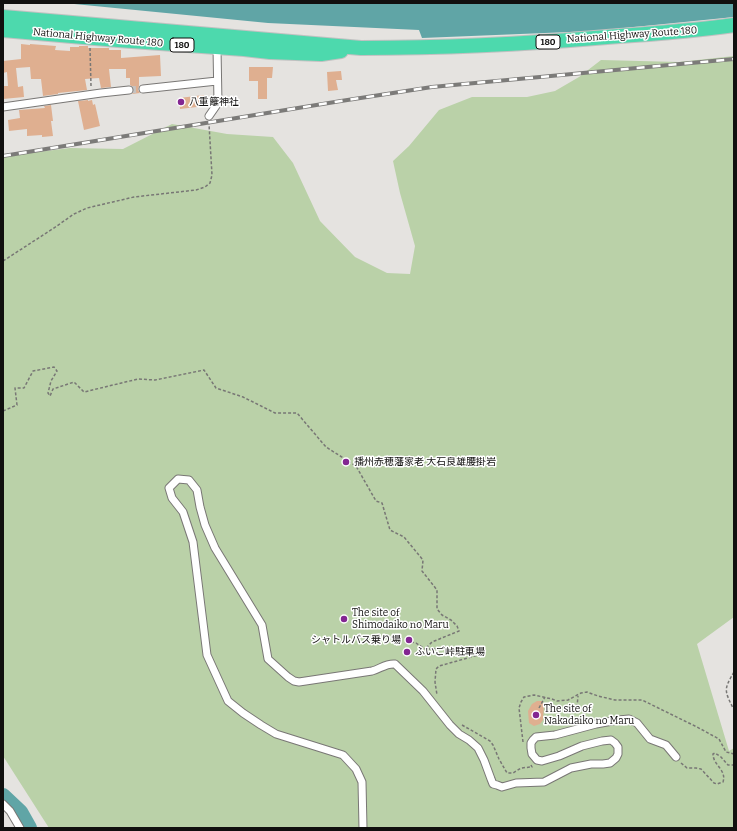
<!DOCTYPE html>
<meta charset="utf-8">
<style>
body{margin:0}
#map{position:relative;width:737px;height:831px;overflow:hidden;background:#e5e3e0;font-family:Bitter,serif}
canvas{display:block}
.frame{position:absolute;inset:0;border:4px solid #11100f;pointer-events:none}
</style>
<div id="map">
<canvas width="737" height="831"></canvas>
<div class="frame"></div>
</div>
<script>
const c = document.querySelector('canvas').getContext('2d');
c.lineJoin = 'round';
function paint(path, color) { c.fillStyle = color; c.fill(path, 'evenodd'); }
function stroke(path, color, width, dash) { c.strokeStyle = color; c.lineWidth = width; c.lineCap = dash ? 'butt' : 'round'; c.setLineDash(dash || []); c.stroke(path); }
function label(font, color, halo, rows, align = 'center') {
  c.font = font + ' Bitter,"Noto Sans JP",serif'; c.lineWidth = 3; c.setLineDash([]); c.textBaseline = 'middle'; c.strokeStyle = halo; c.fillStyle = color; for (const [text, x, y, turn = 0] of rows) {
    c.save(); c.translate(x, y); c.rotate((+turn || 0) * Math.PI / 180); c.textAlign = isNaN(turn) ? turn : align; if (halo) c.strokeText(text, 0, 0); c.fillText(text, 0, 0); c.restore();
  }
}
paint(new Path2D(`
 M734,56V617L697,644L729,751L734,748V828H49L3,756V157L6,156L70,148L123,149L172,124L227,134L273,137L293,163L320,221L355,257L387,273L410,274L415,246L400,193L393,161L409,146L439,110L472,97H527L555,91L579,77L601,60L679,62Z`), '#bad1a8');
paint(new Path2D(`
 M64,3H734V17L594,31L422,38L419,30L268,23Z`), '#60a5a6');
stroke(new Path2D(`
 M3,796L20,812L29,828`), '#60a5a6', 16);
paint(new Path2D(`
 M21,44L30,45V44L56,46L55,50L70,51V47H79V46H88V48H109V50H121V58L160,55L161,76L139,77V86L138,90L140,93L132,94L133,92L134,89L133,87L130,85V78H126V69H109L111,87L101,88L99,78L85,79L87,90L58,93V94L43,96L41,79H31L30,67L16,68L18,87L23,86L24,97L3,99V86H8L7,72L3,73V61L21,59Z
 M249,67H273L272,78H267V99H258V81H249Z
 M341,71L342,80H336L338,90L328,91L327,72Z
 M204,95L205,106L180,109L179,98Z
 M88,100V101L92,100L93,105L95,104L100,126L84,130L78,101Z
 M51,105L53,121H51L53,136L42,137V135L27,136V129L9,131L8,120L20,118L19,110L45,108L44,106Z
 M537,701H542L544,704L543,720L540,724L534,726L529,723L528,711L532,704Z`), '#dfaf90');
stroke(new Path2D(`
 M129,90L143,89`), '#c5c3c1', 7, [7, 3.5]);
const street = new Path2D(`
 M143,89L217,81
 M3,107L101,93L129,90
 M209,116L218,103L217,48
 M3,804L10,811L20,828
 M363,828L362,782L356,769L343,755L276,734L261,725L243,713L228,701L207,655L193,542L183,512L172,498L169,488L178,479L189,480L197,490L200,507L205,525L215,548L262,625L268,659L288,677L294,681L299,682L372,671C380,669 386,663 395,664L423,691L450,725L459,734L469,740L478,748L484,760L491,779L493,784L497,785L502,787L516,783L544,782L571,768L591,764H603L610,763L616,758L618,754V747L615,743L611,740L602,741L582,746L559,756L542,761L537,760L532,754L531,748V743L533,740L536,737L555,735L596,724L618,720L629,719L637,723L650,739L666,745L676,757`);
const highway = new Path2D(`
 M3,17L361,48C443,48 525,44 607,37C649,34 692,31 734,25
 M3,30L118,40L244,49L270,52L321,54L341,51`);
stroke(street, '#797775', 9);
stroke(highway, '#c1c1c1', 16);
stroke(new Path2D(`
 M90,48L91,86
 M3,261L54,228L74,214L87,208L134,197L196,190L205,187L210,183L212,175L209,124
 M3,411L17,405L15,388H24L33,371L54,367L57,371L51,381L48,393L50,396L53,389L74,382L84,392L138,379L155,380L204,370L216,388L243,397L275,413H297L326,447L356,466L376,501L382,503L390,530L404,537L423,560L422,571L437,590V609L442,615L451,620L457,626L459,631L432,642L425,649
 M406,641L416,643L425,649L480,648L483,649L482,654L439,666L436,669L435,682L437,695
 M734,672C724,689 724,690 733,708L734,709
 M539,708L545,697
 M568,712L571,711L577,707L578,696
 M462,725L490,741L493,745L499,759L507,773H513L521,768L531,767H532L531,765
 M523,742L519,708L521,702L524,697L534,695L552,699L557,701L568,700L581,693L587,692L598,696L615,700H642L697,727L719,739L726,752L734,754
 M681,763L687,768H696L701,769L714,783L717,784L723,782C727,770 713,765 713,754L715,753L721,757L728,765H734`), '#787775', 1.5, [3, 2]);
stroke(street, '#fff', 7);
stroke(highway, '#4dd9ad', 14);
const rail = new Path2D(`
 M3,156L341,101L432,87L734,59`);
stroke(rail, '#7c7b79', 4);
stroke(rail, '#fff', 2.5, [8]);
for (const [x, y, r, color] of [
 [181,102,4,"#832692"],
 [346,462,4,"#832692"],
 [344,619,4,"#832692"],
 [409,640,4,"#832692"],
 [407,652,4,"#832692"],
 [536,715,4,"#832692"]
]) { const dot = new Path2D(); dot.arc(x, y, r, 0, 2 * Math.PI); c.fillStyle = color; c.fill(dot); stroke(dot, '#fff', 1.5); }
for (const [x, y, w] of [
 [548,42,24],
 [182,45,24]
]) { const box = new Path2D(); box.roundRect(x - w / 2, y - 7, w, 14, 3); c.fillStyle = '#fff'; c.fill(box); stroke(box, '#11100f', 1); }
label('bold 9px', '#11100f', null, [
 ["180",548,42],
 ["180",182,45]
]);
label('10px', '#11100f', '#fff', [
 ["National Highway Route 180",632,35,-4],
 ["National Highway Route 180",98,38,5]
]);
label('10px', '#11100f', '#fff', [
 ["八重籬神社",189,102],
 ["播州赤穂藩家老 大石良雄腰掛岩",354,462],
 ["The site of",352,613],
 ["Shimodaiko no Maru",352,625],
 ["シャトルバス乗り場",401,640,"right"],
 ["ふいご峠駐車場",415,652],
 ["The site of",544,709],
 ["Nakadaiko no Maru",544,721]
], 'left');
</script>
